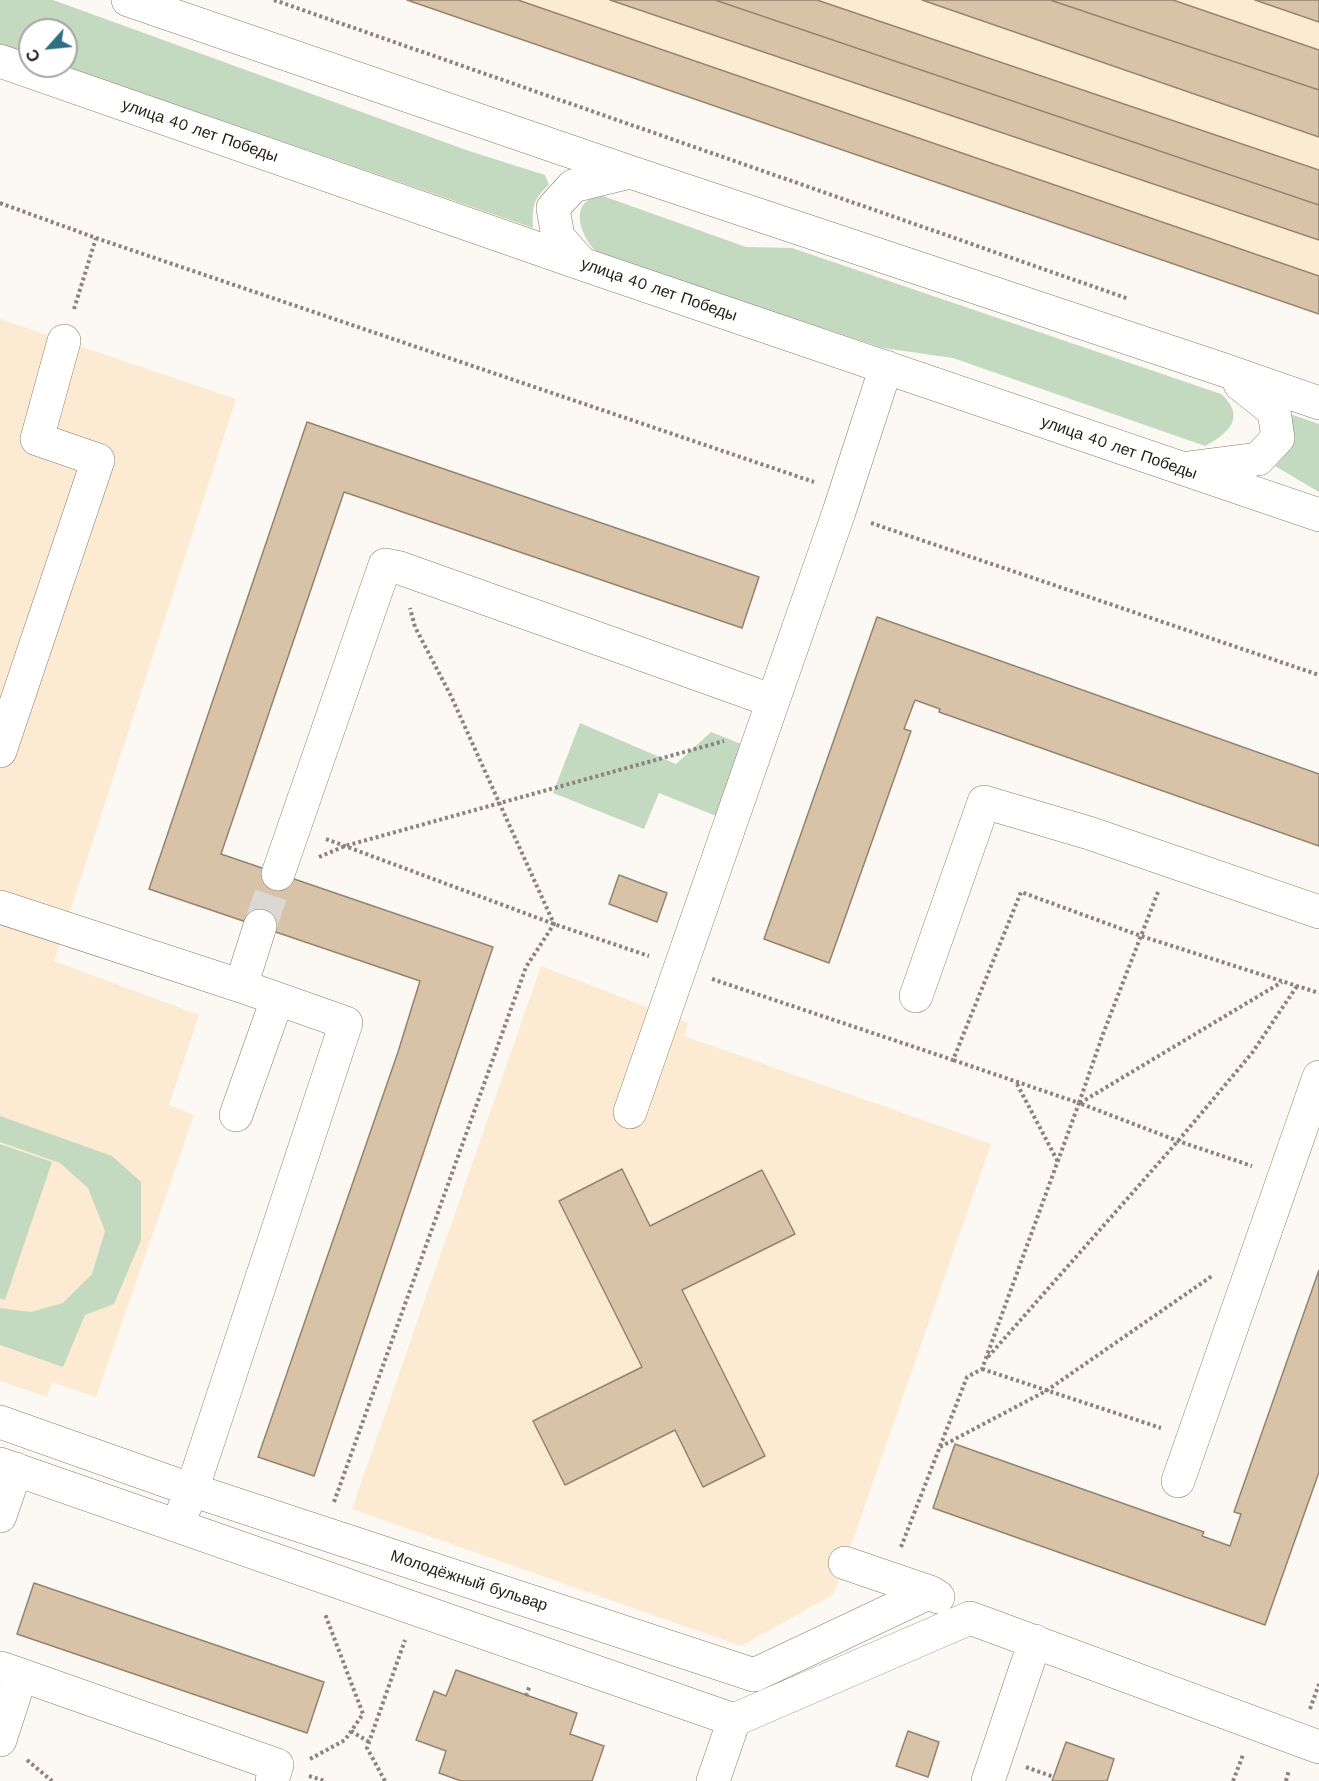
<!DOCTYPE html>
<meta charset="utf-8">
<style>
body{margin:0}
#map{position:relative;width:1319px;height:1781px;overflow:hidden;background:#fcf8f4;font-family:"Work Sans",sans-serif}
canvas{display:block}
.north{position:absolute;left:18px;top:18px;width:60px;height:60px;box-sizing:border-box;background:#fff;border:2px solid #a7a4a1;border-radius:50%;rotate:243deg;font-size:16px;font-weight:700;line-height:24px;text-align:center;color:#231c14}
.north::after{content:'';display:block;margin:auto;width:21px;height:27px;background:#306e84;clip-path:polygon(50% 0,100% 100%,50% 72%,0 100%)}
</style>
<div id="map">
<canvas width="1319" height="1781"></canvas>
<div class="north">С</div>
</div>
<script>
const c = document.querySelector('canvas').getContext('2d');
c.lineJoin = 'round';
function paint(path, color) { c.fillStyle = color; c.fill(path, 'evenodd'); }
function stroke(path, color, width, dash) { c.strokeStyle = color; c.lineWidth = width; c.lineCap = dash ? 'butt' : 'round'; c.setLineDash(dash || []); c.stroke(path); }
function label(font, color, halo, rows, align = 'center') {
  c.font = font + ' "Work Sans",sans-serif'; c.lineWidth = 5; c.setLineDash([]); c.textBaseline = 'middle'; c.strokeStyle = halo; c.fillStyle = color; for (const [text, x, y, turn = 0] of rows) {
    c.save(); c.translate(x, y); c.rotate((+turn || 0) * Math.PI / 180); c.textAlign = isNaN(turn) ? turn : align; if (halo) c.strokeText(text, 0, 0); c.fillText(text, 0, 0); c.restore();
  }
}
paint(new Path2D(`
 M407,0H1319V314Z
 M0,319L236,399L54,961L199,1015L169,1105L194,1115L96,1397L52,1382L47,1397L0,1381Z
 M541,966L688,1023L684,1036L991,1144L834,1594L741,1646L352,1509Z`), '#fdead3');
paint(new Path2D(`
 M0,0H53L469,151L545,175L549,185C533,198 532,208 533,228L64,66H66V30H30V54L0,44Z
 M603,196L746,247L792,248L1221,394C1246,416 1230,433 1205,446L953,358L883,348L599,254C580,238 566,198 603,196Z
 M1290,414L1319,424V492L1275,466C1294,448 1293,438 1290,414Z
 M580,723L676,764L711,732L764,753L736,824L659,793L644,829L553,793Z
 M0,1116L112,1156L141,1182V1240L114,1304L85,1315L63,1367L0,1345V1308L31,1312L63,1303L92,1274L105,1231L88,1188L60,1163L0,1142Z
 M0,1144L52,1162L5,1300L0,1298Z`), '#c3d9c0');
const building = new Path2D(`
 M407,0H518L1319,276V314Z
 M610,0H715L1319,205V240Z
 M715,0H817L1319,170V205Z
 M922,0H1050L1319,90V137Z
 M1050,0H1173L1319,50V90Z
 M1255,0H1319V22Z
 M307,422L759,577L742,628L344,492L221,854L493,947L314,1476L258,1457L398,1052L420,981L149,889Z
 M877,617L1319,774V846L939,712L940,709L915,700L904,729L911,731L829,963L764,939Z
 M619,875L667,893L657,922L609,904Z
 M622,1169L650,1226L762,1170L795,1234L682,1290L765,1456L703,1487L675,1430L565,1485L533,1421L642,1367L559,1201Z
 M1319,1270V1472L1265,1625L933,1508L955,1444L1204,1532L1202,1536L1230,1546L1241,1514L1234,1512Z
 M34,1583L324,1682L307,1733L17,1634Z
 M456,1670L577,1713L570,1734L604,1746L592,1781H461L439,1773L446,1751L416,1740L434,1691L446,1696Z
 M908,1731L939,1742L928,1777L896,1766Z
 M1066,1742L1114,1759L1107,1781H1052Z`);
paint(building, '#d8c3a9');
stroke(building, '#94836f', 1.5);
stroke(new Path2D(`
 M260,926L278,874`), '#dbd7d2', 33, [33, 16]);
const minor = new Path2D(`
 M128,0L630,172L1221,369L1319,403
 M0,61L582,264L1319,515
 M582,264L558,237L553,208L573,186L630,172
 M1188,468L1258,459L1278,438L1274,411L1240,384
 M0,751L98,460L37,439L64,341
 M278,874L385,565L400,568L773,701L839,512L886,367
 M0,907L241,986
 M916,996L984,802L1089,833L1319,912
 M630,1112L773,701
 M236,1115L277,1000
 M0,1422L192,1490L754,1675L930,1592
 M0,1464L734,1720L970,1618L1319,1747
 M1178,1481L1319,1077
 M183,1511L192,1490L346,1023L241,986L260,926
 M0,1516L16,1469
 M845,1563L930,1592L938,1597
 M0,1668L21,1675L0,1740
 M21,1675L277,1765L272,1781
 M713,1781L734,1720
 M988,1781L1035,1641`);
stroke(minor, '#8b7b67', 34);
stroke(new Path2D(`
 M274,0L1129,299
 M0,203L96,238L814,482
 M74,309L96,238
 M871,523L1319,675
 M326,839L554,924L649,956
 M319,857L345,846L724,741
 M1158,892L1103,1034L1079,1103L1178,1141L1252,1166
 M712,979L953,1060L1021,892L1141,936L1319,993
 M1017,1084L1058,1162
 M1080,1103L1282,982
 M988,1357L1178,1141L1252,1053L1297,986
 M982,1369L1161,1428
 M940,1447L1046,1391L1212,1276
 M334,1502L526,967L554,924L451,696L415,627L410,608
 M901,1547L967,1377L982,1369L1079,1103L953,1060
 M526,1696L530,1685
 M1310,1709L1319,1684
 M351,1731L369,1742
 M310,1759L345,1740L363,1714L325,1614
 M27,1760L52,1781
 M1026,1767L1054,1777
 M309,1776L325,1781
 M385,1781L367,1748L405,1640
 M1233,1781L1243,1755
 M1286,1781L1289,1770`), '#8a847e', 4, [3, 3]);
stroke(minor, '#fff', 33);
label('16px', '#231c14', '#fff', [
 ["улица 40 лет Победы",200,131,19],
 ["улица 40 лет Победы",659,290,19],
 ["улица 40 лет Победы",1119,448,19],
 ["Молодёжный бульвар",469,1581,18]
]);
</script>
